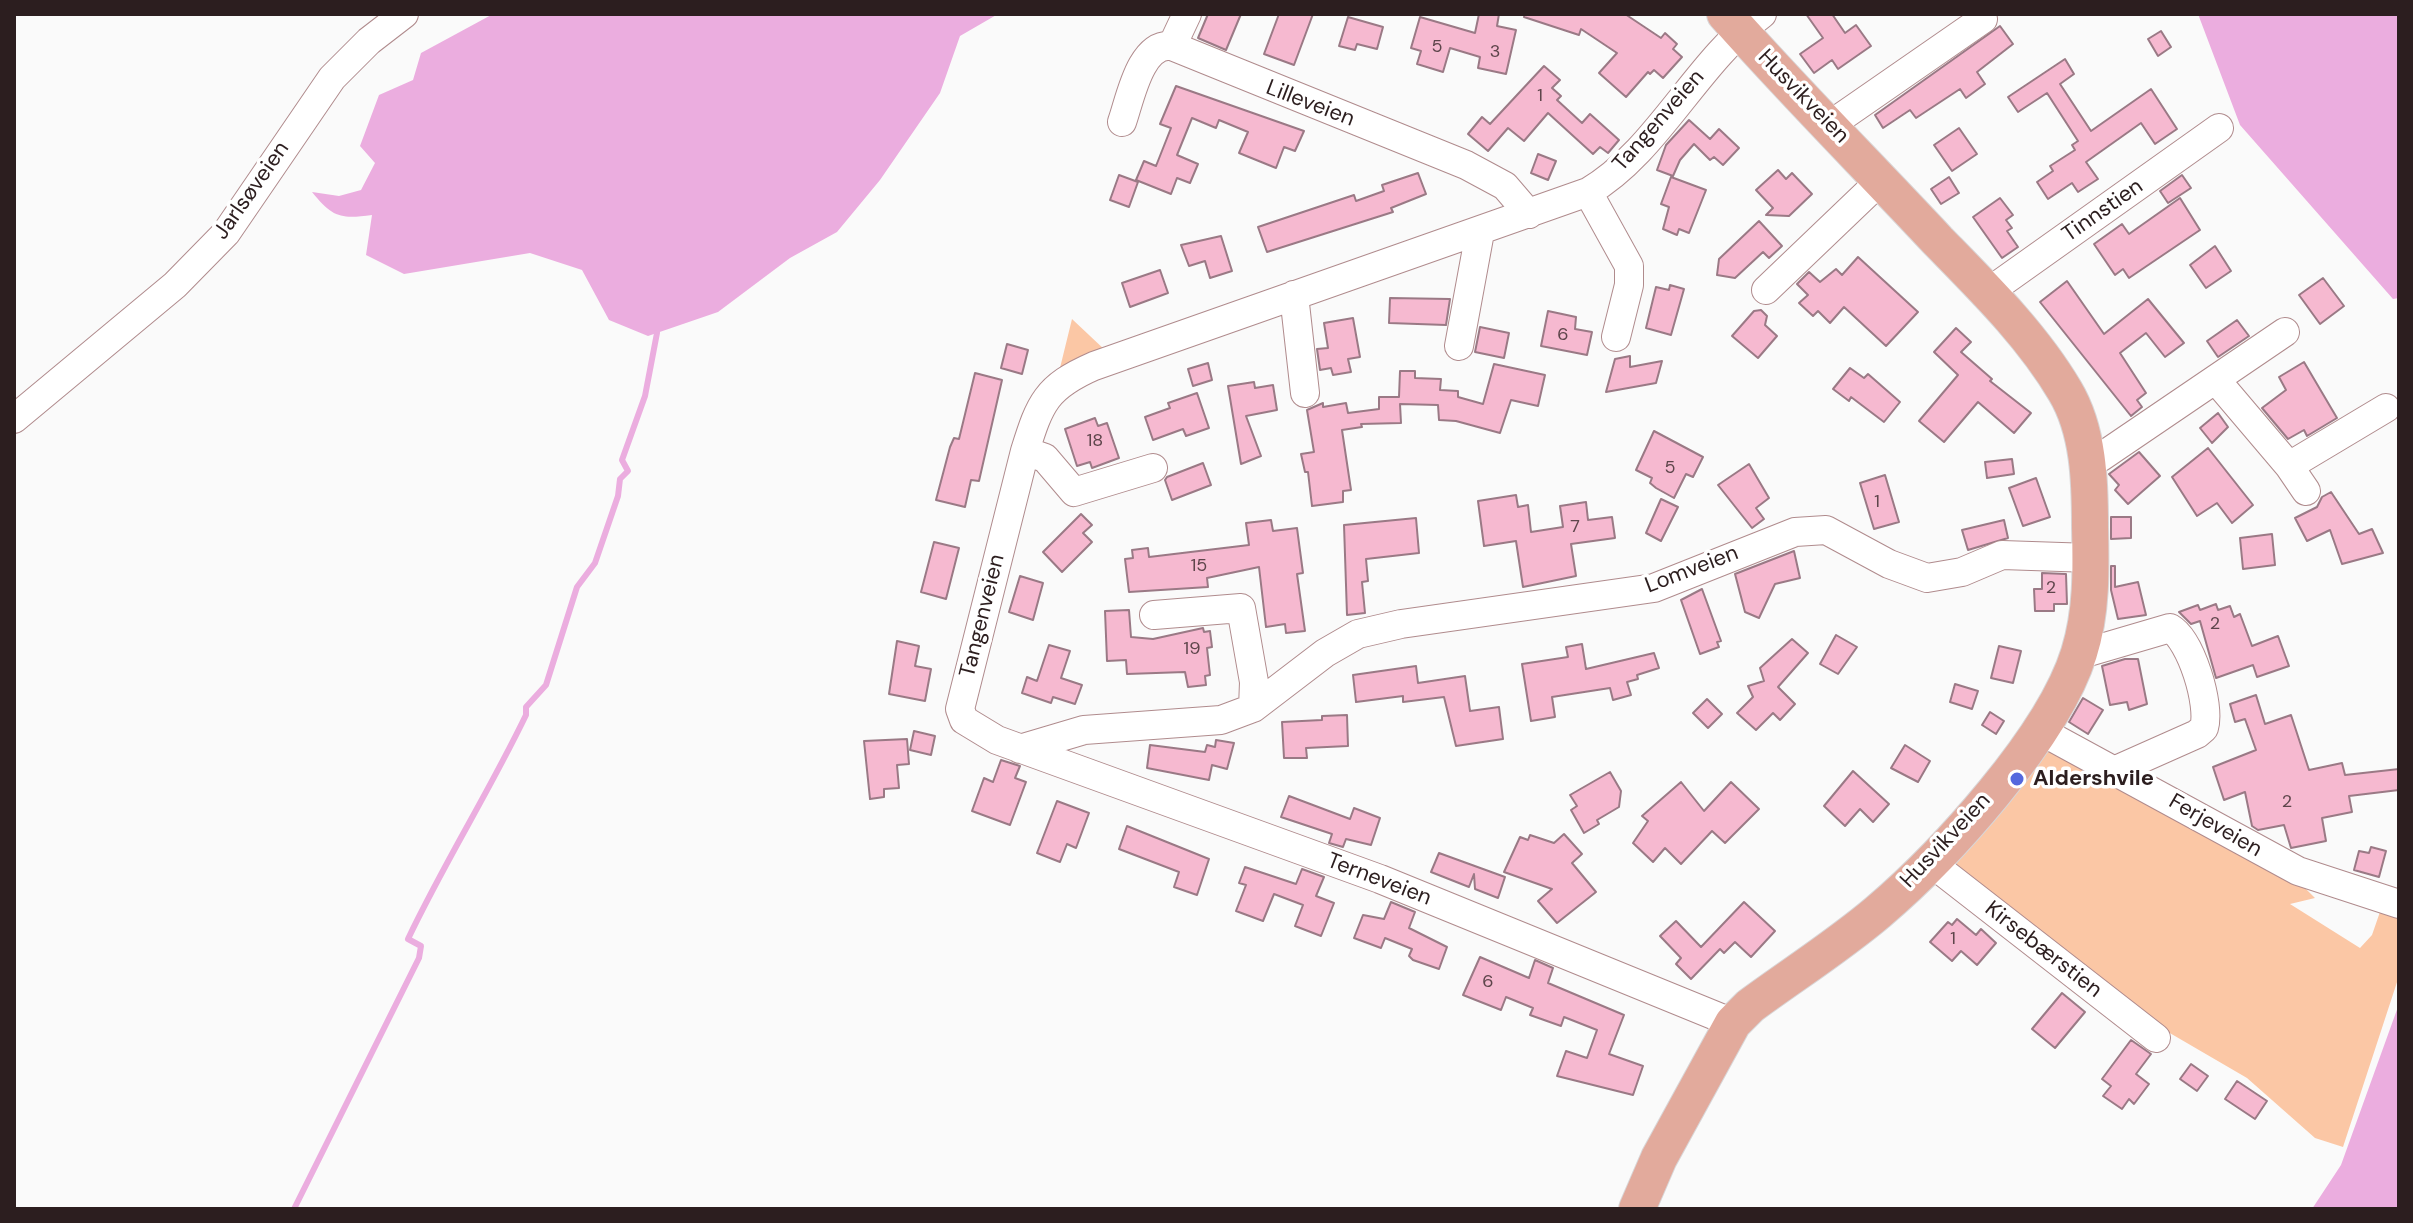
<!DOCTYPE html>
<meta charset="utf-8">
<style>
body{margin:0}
#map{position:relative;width:2413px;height:1223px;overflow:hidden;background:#fafafa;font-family:"DM Sans",sans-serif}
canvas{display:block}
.frame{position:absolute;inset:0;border:16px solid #2c1e1f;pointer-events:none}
</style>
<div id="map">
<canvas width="2413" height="1223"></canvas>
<div class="frame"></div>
</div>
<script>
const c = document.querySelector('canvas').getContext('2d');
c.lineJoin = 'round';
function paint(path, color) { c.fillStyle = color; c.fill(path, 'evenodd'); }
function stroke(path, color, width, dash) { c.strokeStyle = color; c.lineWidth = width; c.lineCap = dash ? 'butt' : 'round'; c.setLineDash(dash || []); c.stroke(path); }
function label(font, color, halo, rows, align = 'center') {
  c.font = font + ' "DM Sans",sans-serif'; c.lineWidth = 7; c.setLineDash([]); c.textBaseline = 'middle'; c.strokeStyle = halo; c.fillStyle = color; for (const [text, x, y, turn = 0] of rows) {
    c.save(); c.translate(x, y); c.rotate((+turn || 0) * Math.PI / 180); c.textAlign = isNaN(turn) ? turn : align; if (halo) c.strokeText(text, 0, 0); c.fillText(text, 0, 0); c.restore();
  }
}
paint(new Path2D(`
 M1072,319L1106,351L1059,372Z
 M2045,735L2300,883L2315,898L2290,904L2360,948L2372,935L2381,909L2399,916V976L2343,1147L2315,1138L2247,1078L2144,1018L1944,867Z`), '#fbc7a5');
paint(new Path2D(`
 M493,14H998L960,36L940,93L880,180L837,232L790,258L718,312L648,336L609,320L582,270L530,253L404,274L366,255L372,215C341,219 333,218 312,192L339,196L361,190L375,163L360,146L379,95L413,80L421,53Z
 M2198,14H2399V298L2393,299L2240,125Z
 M2399,1004V1209H2312L2341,1165Z`), '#ebaddf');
stroke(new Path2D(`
 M294,1209L419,958L421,946L408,939C444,863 489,792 526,715V707L546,685L577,587L595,563L618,496L620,479L628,471L622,460L645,396L657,333`), '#ebaddf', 6);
const building = new Path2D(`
 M1208,14H1241L1226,50L1198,38Z
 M1279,14H1313L1294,65L1264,54Z
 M1479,14H1499L1497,26L1516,30L1506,74L1478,68L1480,57L1450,48L1443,72L1417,64L1421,51L1411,48L1420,17L1475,33Z
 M1525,14H1625L1661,38L1665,33L1677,44L1673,49L1682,57L1663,78L1654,70L1650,74L1648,72L1626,97L1599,73L1617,53L1581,29L1579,35L1524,17Z
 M1806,14H1832L1845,33L1856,25L1871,46L1838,69L1832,60L1814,73L1800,54L1823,38Z
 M1348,17L1383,27L1377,49L1357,44L1355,50L1339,46Z
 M2000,26L2013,44L1977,72L1985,84L1966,98L1960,89L1916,118L1910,110L1883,128L1875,115Z
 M2161,31L2171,47L2158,56L2148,39Z
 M2065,59L2074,74L2060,84L2091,131L2151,89L2177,129L2155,144L2141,123L2086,162L2098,179L2078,192L2072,183L2048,199L2037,182L2053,171L2050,166L2075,150L2072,145L2078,141L2047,93L2018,112L2008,97Z
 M1544,66L1560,80L1552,88L1561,96L1557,100L1582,123L1590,114L1619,140L1608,153L1600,147L1593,154L1548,113L1524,141L1508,128L1488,151L1468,134L1482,117L1490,124Z
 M1176,86L1304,131L1295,151L1284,147L1276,168L1239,153L1248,132L1219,120L1216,128L1192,118L1177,155L1198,164L1190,183L1177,178L1171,194L1136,180L1144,161L1156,166L1171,128L1160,124Z
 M1689,120L1710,139L1719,129L1739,148L1723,165L1714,157L1710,160L1694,144L1680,160L1673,176L1657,170L1666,145Z
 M1959,128L1977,154L1952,171L1934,145Z
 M1538,154L1556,161L1548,180L1531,173Z
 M1778,170L1786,179L1792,173L1812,194L1789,216L1766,215L1773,208L1756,190Z
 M1418,173L1426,194L1391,208L1393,212L1267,252L1258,227L1354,195L1356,201L1384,191L1382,185Z
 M1119,175L1138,182L1129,207L1110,200Z
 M2182,175L2191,188L2168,203L2160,191Z
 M1671,177L1706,190L1689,233L1679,229L1677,235L1663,229L1669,207L1661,204Z
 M1949,177L1959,193L1941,204L1931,189Z
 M2000,198L2013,215L2006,220L2012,228L2007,231L2018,247L2002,258L1973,217Z
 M2180,198L2200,230L2129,278L2123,269L2115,275L2094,244L2122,224L2129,234Z
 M1759,221L1782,246L1769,258L1763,252L1735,278L1717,275L1719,259Z
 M1221,236L1232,271L1210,278L1205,261L1189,266L1181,245Z
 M2215,246L2231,271L2206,288L2190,265Z
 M1858,257L1918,312L1886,346L1844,307L1830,323L1818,311L1813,316L1799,303L1808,295L1797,284L1809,272L1820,282L1836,269L1842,275Z
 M1160,270L1168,293L1130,307L1122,283Z
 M2323,278L2344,306L2320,324L2299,295Z
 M2067,281L2104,334L2148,299L2184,343L2165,357L2146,333L2120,353L2146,393L2137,400L2142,407L2131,416L2040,302Z
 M1670,285L1684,289L1671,335L1646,328L1656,287L1669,290Z
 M1390,298L1450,299L1446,325L1389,323Z
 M1761,310L1767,316L1765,325L1777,336L1758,358L1732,336L1754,311Z
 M1548,311L1576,317L1575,329L1592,332L1587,355L1541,346Z
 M1353,318L1360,357L1348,359L1351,372L1333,375L1331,368L1320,370L1317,349L1328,348L1324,323Z
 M2237,320L2249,336L2218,357L2207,341Z
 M1480,327L1509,333L1504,358L1475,352Z
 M1956,328L1971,342L1961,352L1992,379L1990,381L2031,413L2014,433L1978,402L1944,442L1919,421L1958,375L1934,352Z
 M1007,344L1028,350L1022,374L1001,368Z
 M1630,356V367L1662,361L1656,383L1606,392L1615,359Z
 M2304,362L2337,418L2307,436L2304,430L2288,439L2262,408L2286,390L2279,377Z
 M1208,363L1212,380L1193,386L1188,369Z
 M1494,364L1545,375L1538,406L1511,400L1500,433L1456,421L1439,420L1438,405L1400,404L1401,423L1361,424L1362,427L1342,430L1351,490L1343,491V502L1312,506L1308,472H1305L1301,454L1314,452L1307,410L1323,403V407L1346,403L1348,413L1379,409V397H1399L1400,371H1415V378L1441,379L1440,390L1458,391V397L1483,404Z
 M1850,368L1864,378L1868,374L1900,402L1884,422L1851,397L1849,401L1833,389Z
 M975,373L1002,380L979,481L971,480L965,507L936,500L950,447L954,438L959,439Z
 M1254,382L1255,388L1273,385L1277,410L1246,416L1261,456L1241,464L1228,386Z
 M1197,393L1209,428L1186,436L1183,429L1153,440L1145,417L1170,408L1168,403Z
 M2218,413L2228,427L2212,443L2200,428Z
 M1095,418L1098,426L1107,423L1119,458L1092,468L1090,462L1077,466L1065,429Z
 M1654,431L1703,457L1693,477L1686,474L1674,498L1656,488L1650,483L1652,478L1636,470Z
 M2208,448L2253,505L2232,523L2217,503L2197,516L2172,477Z
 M2139,452L2160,476L2128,504L2115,490L2119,485L2109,474Z
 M2012,459L2014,474L1987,478L1985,462Z
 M1203,463L1211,485L1172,500L1165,480L1167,477Z
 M1749,464L1769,498L1756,508L1764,519L1752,528L1718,485Z
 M1885,475L1899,522L1874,529L1860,483Z
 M2036,478L2050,517L2023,526L2009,488Z
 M2331,492L2359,534L2372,529L2383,553L2342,564L2330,530L2307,541L2295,518L2317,507L2322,497Z
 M1516,495L1518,507L1528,505L1531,532L1563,527L1560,506L1586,502L1588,520L1612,517L1615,538L1571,544L1576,576L1523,587L1516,541L1484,546L1478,501Z
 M1661,499L1678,507L1661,541L1646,533Z
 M1081,514L1092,525L1083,533L1092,542L1062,572L1043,552Z
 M2111,517H2131V538L2111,539Z
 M1416,518L1419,553L1366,559L1368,581L1362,582L1365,613L1347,615L1344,525Z
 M1271,520L1273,531L1297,528L1303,573L1297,574L1305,631L1286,633L1285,624L1266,627L1259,567L1207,578L1208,587L1129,592L1125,559L1133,558L1132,550L1148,548L1149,557L1249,545L1246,523Z
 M2004,520L2008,538L1968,550L1962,530Z
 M2272,534L2275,565L2243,569L2240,538Z
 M934,542L959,548L946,599L921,592Z
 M1794,551L1800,578L1775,584L1759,618L1745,612L1735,574Z
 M2111,566H2115V587L2138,582L2146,615L2118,619L2111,590Z
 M2042,573L2066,574L2067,604H2054V611H2035L2034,589H2042Z
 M1020,576L1043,583L1033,620L1009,612Z
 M1702,589L1721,641L1717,642L1719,647L1700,654L1681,600Z
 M2216,604L2218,610L2230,606L2234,617L2240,614L2252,646L2278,636L2289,666L2257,677L2253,665L2216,678L2200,621L2191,624L2179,612L2198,605L2200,610Z
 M1129,610L1131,637L1153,639L1203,628L1204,632L1210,631L1212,647L1207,648L1210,675L1205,676L1206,685L1188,687L1185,672L1127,674L1126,660L1107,661L1105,611Z
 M1836,635L1857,647L1838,674L1820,664Z
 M1792,639L1808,653L1778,687L1795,704L1780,720L1773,713L1756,730L1737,713L1753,697L1748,686L1764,681L1760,668Z
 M897,641L919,646L915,666L931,669L925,701L889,694Z
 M1582,644L1586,669L1654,653L1659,668L1637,675L1638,679L1627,682L1631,695L1613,700L1610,688L1552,697L1555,717L1531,721L1522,664L1568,657L1566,647Z
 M1049,645L1070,651L1061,678L1082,685L1075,704L1053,697L1051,703L1022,693L1027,677L1037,681Z
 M1999,646L2021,651L2013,683L1991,678Z
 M2125,659H2138L2147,704L2129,710L2127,702L2110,705L2102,666Z
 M1416,666L1418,683L1465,676L1470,711L1499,707L1503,739L1456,746L1444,697L1403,702V696L1356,702L1353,675Z
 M1955,684L1978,691L1972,709L1950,702Z
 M2256,695L2265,724L2291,715L2309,770L2342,763L2345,775L2399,769V790L2349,796L2352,812L2322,818L2326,841L2291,848L2284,825L2258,830L2252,826L2245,792L2224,800L2213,767L2256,750L2245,719L2235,722L2230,704Z
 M2083,698L2103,710L2088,734L2069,722Z
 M1707,699L1722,714L1708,728L1693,713Z
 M1990,712L2004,721L1996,734L1982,725Z
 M1347,715L1348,746L1306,748L1307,758H1284L1282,722L1322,720V716Z
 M914,731L935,736L931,755L910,750Z
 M907,739L909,764L897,765L899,788L884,789V797L870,799L864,741Z
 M1216,740L1234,743L1227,769L1212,765L1209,780L1147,768L1150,745L1205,752L1207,745L1215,747Z
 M1905,745L1930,761L1918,782L1891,768Z
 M1001,760L1020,766L1015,778L1026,782L1010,825L972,811L984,778L993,782Z
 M1853,771L1889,804L1873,822L1860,809L1845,826L1824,806Z
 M1610,772L1621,791L1619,807L1597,820L1599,824L1584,833L1571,810L1577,806L1570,795Z
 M1681,782L1704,811L1731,782L1759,809L1725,843L1712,831L1681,864L1665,848L1653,862L1633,843L1648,821L1642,816Z
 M1289,796L1350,819L1354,808L1380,818L1371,845L1346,839L1343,847L1329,843L1332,834L1281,817Z
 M1057,801L1089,813L1076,848L1067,844L1060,862L1037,853Z
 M1127,826L1209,859L1197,895L1174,887L1179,872L1119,849Z
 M1564,834L1582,854L1572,863L1596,892L1557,923L1538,901L1552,889L1504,872L1520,837L1528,840L1530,835L1554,843Z
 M2371,847L2386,851L2379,877L2354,870L2359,851L2369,853Z
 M1439,853L1505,877L1498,898L1475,889L1474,874L1469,887L1431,872Z
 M1245,867L1296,884L1302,869L1324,877L1316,896L1334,903L1321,936L1295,926L1303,905L1274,894L1263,921L1236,911L1246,885L1239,883Z
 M1391,902L1415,912L1409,928L1447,947L1439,969L1413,960L1409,956L1412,949L1385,938L1381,948L1354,938L1363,915L1384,919Z
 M1744,902L1775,931L1751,957L1735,942L1724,953L1720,949L1691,979L1676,964L1681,958L1660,936L1676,921L1701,947Z
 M1957,919L1976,935L1981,929L1996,943L1977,965L1961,951L1952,961L1930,942L1948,922L1952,925Z
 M1480,957L1529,978L1535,960L1553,968L1548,983L1624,1015L1609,1054L1643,1066L1633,1095L1557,1076L1566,1051L1587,1058L1597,1030L1564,1017L1561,1026L1530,1015L1533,1008L1506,997L1501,1010L1463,995Z
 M2062,993L2085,1012L2055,1048L2032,1029Z
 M2131,1040L2151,1054L2136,1074L2149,1084L2134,1104L2129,1099L2122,1109L2103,1096L2111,1086L2102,1079Z
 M2191,1064L2208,1076L2197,1091L2180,1079Z
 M2237,1081L2267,1101L2255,1119L2225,1099Z`);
paint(building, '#f6b9d0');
stroke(building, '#9a7985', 2);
const minor = new Path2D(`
 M1172,46L1187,14
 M1122,122C1130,100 1140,42 1172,46L1466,165L1505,186L1529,214
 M1830,125L1983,19
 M1588,192L1629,266V285L1616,337
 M1766,290L1881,180
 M1987,293L2219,128
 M1294,295L1305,393
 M1459,346L1480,232
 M2216,380L2289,466L2386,408
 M14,419L175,285L226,233L332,78L369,41L404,14
 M1025,451L1045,458L1074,492L1153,468
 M2087,462L2101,457L2285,332
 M2289,466L2306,491
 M1154,615L1241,608L1254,682L1253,708
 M2078,655L2170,628C2191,640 2211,705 2204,728L2197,734L2116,770
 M2039,730L2298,871L2399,904
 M1020,749L1084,730L1221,720L1253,708L1325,653L1358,634L1401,624L1654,588L1795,532L1826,530L1889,564L1927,578L1962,572L2002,555L2091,558
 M1930,862L2156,1038
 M1733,1023L1380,879L997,740L964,720L960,709L1025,451C1040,403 1046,387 1094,366L1588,192C1657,152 1695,64 1762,14`);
const major = new Path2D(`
 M1637,1209L1659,1158L1733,1023L1750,1006C1792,975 1838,946 1878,912C1945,855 2053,737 2079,653C2092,612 2091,569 2090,527C2090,482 2089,431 2065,391C2032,335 1983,287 1938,241C1867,165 1793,91 1725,14`);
stroke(minor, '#b08b8d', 30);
stroke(major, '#d9d6d7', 38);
stroke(minor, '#fff', 28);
stroke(major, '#e2aa9c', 36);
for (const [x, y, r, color] of [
 [2017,779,8,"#5468de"]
]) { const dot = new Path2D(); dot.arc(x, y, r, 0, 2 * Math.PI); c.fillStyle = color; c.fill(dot); stroke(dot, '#fff', 3); }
label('18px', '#5e454b', null, [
 ["5",1437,47],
 ["3",1495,52],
 ["1",1540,96],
 ["6",1563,335],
 ["18",1095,441],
 ["5",1670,468],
 ["1",1877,502],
 ["7",1575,527],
 ["15",1199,566],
 ["2",2051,588],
 ["2",2215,624],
 ["19",1192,649],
 ["2",2287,802],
 ["1",1953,939],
 ["6",1488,982]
]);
label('22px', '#2c1e1f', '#fff', [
 ["Husvikveien",1803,97,46],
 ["Lilleveien",1310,104,21],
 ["Tangenveien",1659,121,-49],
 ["Jarlsøveien",252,191,-55],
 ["Tinnstien",2103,211,-35],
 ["Lomveien",1692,570,-21],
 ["Tangenveien",983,616,-76],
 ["Ferjeveien",2215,826,30],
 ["Husvikveien",1946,841,-47],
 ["Terneveien",1379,880,21],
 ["Kirsebærstien",2043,950,38]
]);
label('bold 22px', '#2c1e1f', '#fff', [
 ["Aldershvile",2033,779]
], 'left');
</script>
